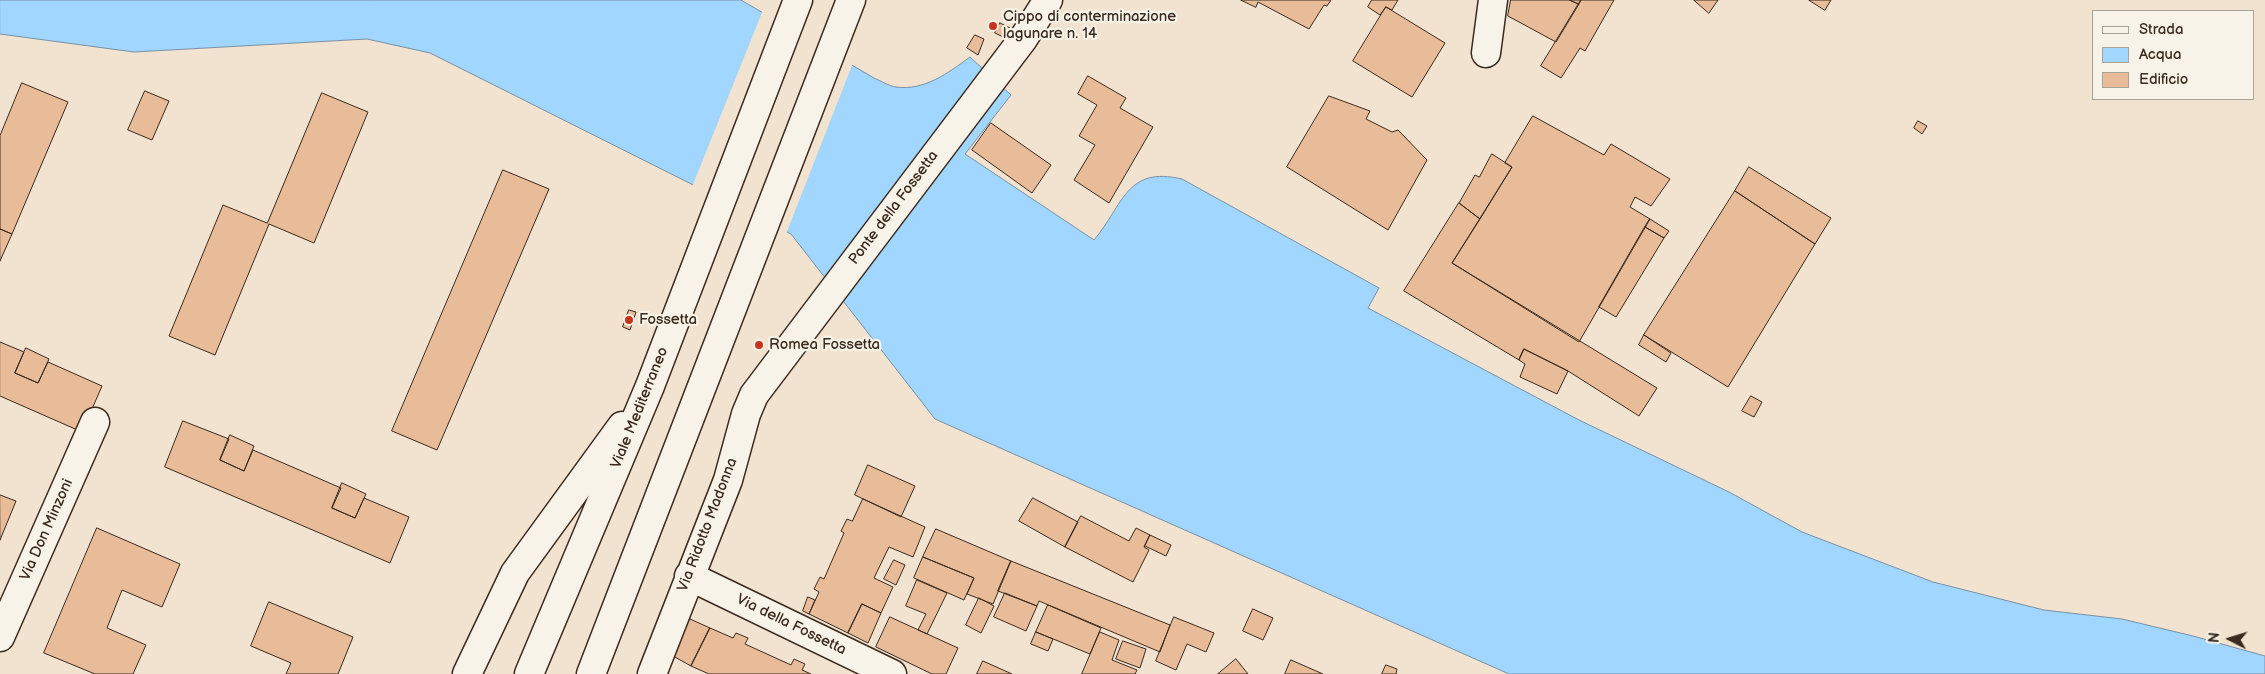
<!DOCTYPE html>
<style>
body{margin:0}
#map{position:relative;width:2265px;height:674px;overflow:hidden;background:#f2e2d0;font-family:"Balsamiq Sans",sans-serif}
canvas{display:block}
.legend{position:absolute;left:2092px;top:10px;width:162px;height:90px;box-sizing:border-box;background:#f7f3e8;border:1px solid #aca397;margin:0;padding:6px 9px;list-style:none;font-size:15px;color:#3b2a1e}
.legend li{display:flex;align-items:center;gap:10px;height:25px}
.legend b{width:25px;border:1px solid #aca397}
.north{position:absolute;left:2205px;top:614px;width:50px;height:50px;-webkit-text-stroke:4px #f7f3e8;paint-order:stroke;rotate:275deg;font-size:14px;font-weight:700;line-height:20px;text-align:center;color:#3b2a1e}
.north::after{content:'';display:block;margin:auto;width:18px;height:22px;background:#3b2a1e;clip-path:polygon(50% 0,100% 100%,50% 72%,0 100%)}
</style>
<div id="map">
<canvas width="2265" height="674"></canvas>
<ul class="legend">
<li><b style="height:6px;background:#f7f3e8"></b>Strada</li>
<li><b style="height:14px;background:#a0d6ff"></b>Acqua</li>
<li><b style="height:14px;background:#e8bc98"></b>Edificio</li>
</ul>
<div class="north">N</div>
</div>
<script>
const c = document.querySelector('canvas').getContext('2d');
c.lineJoin = 'round';
function paint(path, color) { c.fillStyle = color; c.fill(path, 'evenodd'); }
function stroke(path, color, width, dash) { c.strokeStyle = color; c.lineWidth = width; c.lineCap = dash ? 'butt' : 'round'; c.setLineDash(dash || []); c.stroke(path); }
function label(font, color, halo, rows, align = 'center') {
  c.font = font + ' "Balsamiq Sans",sans-serif'; c.lineWidth = 4.5; c.setLineDash([]); c.textBaseline = 'middle'; c.strokeStyle = halo; c.fillStyle = color; for (const [text, x, y, turn = 0] of rows) {
    c.save(); c.translate(x, y); c.rotate((+turn || 0) * Math.PI / 180); c.textAlign = isNaN(turn) ? turn : align; if (halo) c.strokeText(text, 0, 0); c.fillText(text, 0, 0); c.restore();
  }
}
const water = new Path2D(`
 M0,0H741L874,78C881,81 889,86 896,87C924,91 948,73 970,57L1011,95L965,154L1094,240C1124,204 1126,166 1182,179L1379,288L1368,308L1579,420L1729,492L1802,532L1933,582L2044,610L2122,619L2193,636L2265,656V674H1509L935,419L791,234L430,53L367,39L134,52L0,34Z`);
paint(water, '#a0d6ff');
stroke(water, '#7891a5', 1);
paint(new Path2D(`
 M763,10L853,63L786,234L692,187Z`), '#f2e2d0');
const building = new Path2D(`
 M1241,0H1331L1327,6L1324,5L1309,29L1258,2L1256,7Z
 M1372,0H1398L1392,10L1386,7L1380,15L1368,7Z
 M1511,0H1569L1579,4L1556,42L1508,16Z
 M1570,0H1581L1579,4Z
 M1581,0H1614L1585,51L1580,48L1561,78L1541,66Z
 M1694,0H1718L1709,13Z
 M1809,0H1831L1825,10Z
 M1386,7L1445,43L1412,97L1353,61Z
 M1000,23L1010,28L1005,38L995,33Z
 M975,35L984,39L978,55L967,48Z
 M1088,76L1126,98L1120,108L1153,127L1109,203L1074,180L1095,145L1079,136L1097,105L1078,94Z
 M22,83L68,102L12,234L0,229V136Z
 M145,91L169,101L152,140L128,130Z
 M322,93L368,112L314,243L269,224L215,355L169,336L223,205L267,223Z
 M1329,96L1370,111L1366,119L1392,132L1398,130L1427,160L1388,230L1287,167Z
 M1533,116L1604,155L1611,144L1670,179L1651,206L1635,197L1630,207L1650,219L1579,342L1452,263L1512,167L1505,163Z
 M1918,121L1927,126L1922,134L1914,128Z
 M991,123L1051,165L1032,193L972,150Z
 M1492,154L1512,167L1480,219L1459,203L1475,175L1479,177Z
 M1749,167L1831,218L1815,244L1735,191Z
 M503,170L549,189L437,450L392,431Z
 M1735,191L1815,244L1728,387L1644,335Z
 M1459,203L1480,219L1452,263L1657,388L1639,416L1568,371L1524,349L1519,360L1404,291Z
 M1650,219L1669,231L1664,238L1645,227Z
 M1645,227L1664,238L1616,317L1599,307Z
 M0,229L12,234L0,261Z
 M629,310L636,312L630,330L623,327Z
 M1644,335L1671,353L1666,362L1639,345Z
 M0,342L24,352L15,373L38,383L48,362L102,386L82,432L0,396Z
 M26,348L49,359L38,383L15,373Z
 M1524,349L1568,371L1557,394L1520,377L1525,364L1519,360Z
 M1751,396L1762,402L1754,417L1742,411Z
 M183,421L229,439L220,460L244,471L253,450L341,488L332,508L355,518L364,498L409,517L390,563L165,467Z
 M230,435L254,446L244,471L220,460Z
 M868,465L915,486L901,517L855,495Z
 M342,483L366,494L355,518L332,508Z
 M0,495L16,501L0,540Z
 M1033,498L1078,522L1065,547L1019,521Z
 M863,499L925,527L913,557L889,547L874,578L893,587L881,613L862,604L848,633L809,614L819,592L814,589L820,577L824,579L844,533L841,531L847,519L852,521Z
 M1081,516L1129,541L1136,528L1150,535L1144,547L1149,550L1133,582L1065,547Z
 M97,528L180,564L162,607L122,590L107,628L146,645L133,674H95L44,653Z
 M936,529L1011,561L993,604L967,594L974,578L923,557Z
 M1150,535L1171,545L1166,556L1145,546Z
 M923,557L974,578L964,600L914,578Z
 M894,560L905,565L896,585L884,579Z
 M1011,561L1170,625L1160,652L1039,601L1037,606L998,591Z
 M917,580L947,593L927,634L918,630L926,614L906,606Z
 M1005,593L1037,606L1026,631L994,617Z
 M808,597L815,600L809,614L803,611Z
 M979,598L994,606L981,633L966,625Z
 M269,602L353,637L338,674H286L291,663L251,646Z
 M862,604L881,613L868,643L848,633Z
 M1048,605L1101,628L1090,654L1036,632Z
 M1253,609L1273,618L1263,640L1243,631Z
 M890,617L958,648L946,674H932L876,647Z
 M1174,617L1214,633L1206,652L1187,644L1176,670L1156,661Z
 M690,619L710,628L691,666L673,656Z
 M710,628L733,638L736,633L748,638L745,644L791,665L794,659L805,664L802,670L811,674H709L691,666Z
 M1036,632L1053,639L1048,651L1031,644Z
 M1100,632L1119,640L1112,660L1137,670L1135,674H1082Z
 M1123,641L1146,649L1140,668L1116,659Z
 M1236,659L1248,674H1218Z
 M1291,660L1323,674H1285Z
 M983,661L1012,674H977Z
 M1386,665L1397,669L1396,674H1382Z`);
paint(building, '#e8bc98');
stroke(building, '#3b2a1e', 1);
const minor = new Path2D(`
 M1486,53L1493,0
 M689,576L892,674
 M0,637L95,422
 M652,674L728,480L746,414L754,395L1023,39L1048,0`);
const tertiary = new Path2D(`
 M467,674L515,573L622,426
 M529,674L650,386L798,0
 M591,674L851,0`);
stroke(minor, '#3b2a1e', 31);
stroke(tertiary, '#3b2a1e', 31);
stroke(minor, '#f7f3e8', 28);
stroke(tertiary, '#f7f3e8', 28);
for (const [x, y, r, color] of [
 [993,26,5,"#c8321e"],
 [629,320,5,"#c8321e"],
 [759,345,5,"#c8321e"]
]) { const dot = new Path2D(); dot.arc(x, y, r, 0, 2 * Math.PI); c.fillStyle = color; c.fill(dot); stroke(dot, '#f7f3e8', 2); }
label('15px', '#3b2a1e', '#f7f3e8', [
 ["Cippo di conterminazione",1003,17],
 ["lagunare n. 14",1003,34],
 ["Fossetta",639,320],
 ["Romea Fossetta",769,345]
], 'left');
label('15px', '#3b2a1e', '#f7f3e8', [
 ["Ponte della Fossetta",894,208,-53],
 ["Viale Mediterraneo",640,408,-68],
 ["Via Ridotto Madonna",708,525,-69],
 ["Via Don Minzoni",47,530,-66],
 ["Via della Fossetta",791,625,26]
]);
</script>
